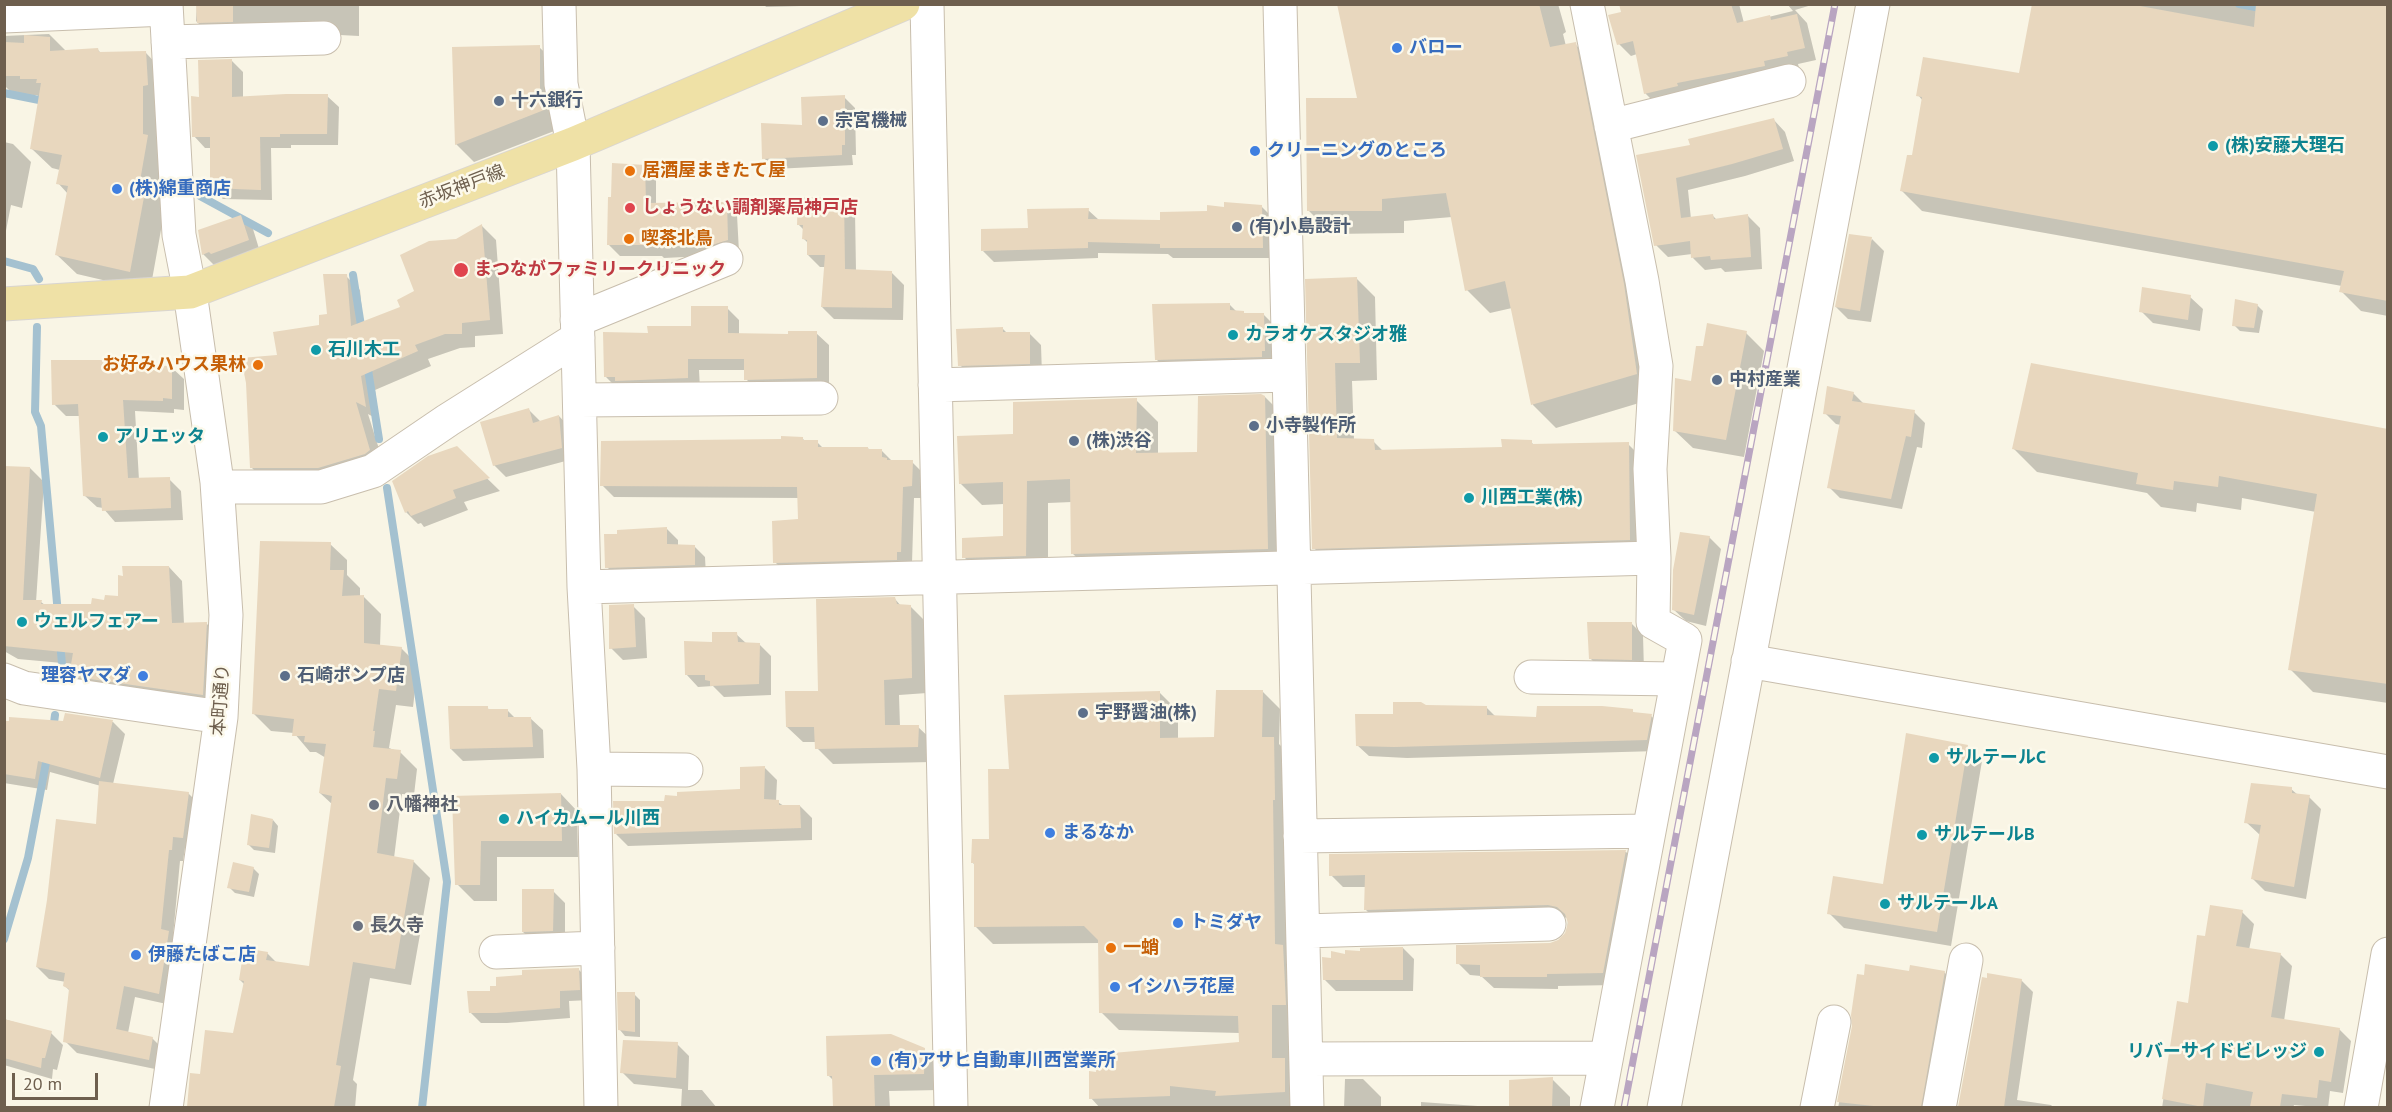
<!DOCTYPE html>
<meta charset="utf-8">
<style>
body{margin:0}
#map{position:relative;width:2392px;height:1112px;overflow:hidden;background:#f9f5e5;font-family:"PT Sans",sans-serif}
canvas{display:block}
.frame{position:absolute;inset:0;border:6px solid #6e5f4e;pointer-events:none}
.scale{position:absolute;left:12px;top:1073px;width:86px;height:27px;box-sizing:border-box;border:3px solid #6e5f4e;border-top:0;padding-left:8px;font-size:18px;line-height:21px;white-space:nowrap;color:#6e5f4e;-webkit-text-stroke:4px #fcf9eb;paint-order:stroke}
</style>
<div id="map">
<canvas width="2392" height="1112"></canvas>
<div class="frame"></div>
<div class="scale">20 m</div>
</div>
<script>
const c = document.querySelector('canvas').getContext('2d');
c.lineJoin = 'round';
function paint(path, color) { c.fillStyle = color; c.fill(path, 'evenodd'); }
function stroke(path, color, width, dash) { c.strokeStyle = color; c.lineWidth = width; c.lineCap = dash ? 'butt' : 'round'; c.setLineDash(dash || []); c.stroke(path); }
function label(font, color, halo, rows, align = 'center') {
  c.font = font + ' "PT Sans","Noto Sans JP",sans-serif'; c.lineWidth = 5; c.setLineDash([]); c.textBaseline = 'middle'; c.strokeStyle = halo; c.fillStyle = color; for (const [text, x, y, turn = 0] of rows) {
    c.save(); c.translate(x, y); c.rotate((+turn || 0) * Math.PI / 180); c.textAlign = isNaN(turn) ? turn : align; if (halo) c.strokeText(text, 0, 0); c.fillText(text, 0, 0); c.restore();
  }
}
paint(new Path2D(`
 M197,4H359V36L321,34L212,37L196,21Z
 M764,4H801V6L766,7Z
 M1339,4H1558L1566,32L1563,34L1566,46L1575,44L1598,67L1659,397L1556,428L1533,405L1512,308L1490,313L1467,290L1452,217L1404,221V233L1332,234L1309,211L1359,100Z
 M1650,4H1739L1744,23L1793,11L1787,4H1815L1795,10L1807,23L1816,60L1798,64L1799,68L1775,73L1657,105L1645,93L1637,54L1631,56L1619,44Z
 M2033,4H2388V316L2361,311L2341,291L2342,286L1922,211L1902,191L1914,157L1923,101L1918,95L2020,75Z
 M49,34L67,52L98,50L101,53H146L165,73L167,156L159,196L166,202L150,291L77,274L57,255L68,194L58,183L60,170L52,168L32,149L40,98L37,95H14L4,85V36Z
 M539,47L558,65L562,128L474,162L456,144Z
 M232,61L243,72V98L327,96L339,107L338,145H291V148H271L272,200L223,199L211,188L212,148H205L194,136L200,98Z
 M844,97L855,108L856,155H852L853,165L775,169L764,158Z
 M1773,119L1785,132L1794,161L1745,176L1688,190L1691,219L1713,216L1717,220L1748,216L1760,228L1762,269L1725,272L1721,268L1705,270L1693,258L1692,254L1668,257L1656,245L1638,156L1691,147Z
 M4,142L13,144L31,162L22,208L11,205L4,241Z
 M645,166L656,178V204L726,203L737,215L739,252L724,255L664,258L662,256H620L609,245L613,199Z
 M843,199L855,211L856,271L891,272L904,285L903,320L834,319L822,307L826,267H820L808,255V243L804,239V230L798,224Z
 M1261,206L1272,217L1274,258H1173L1168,254L1098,253V258L994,262L983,251L1029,229L1088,210L1099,220L1161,222L1225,209Z
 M241,217L253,229L260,252L215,266L203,254Z
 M482,226L496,240L503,334L475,336V347L460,348L428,359L431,366L375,390L379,420L368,414L384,465L266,482L252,468L279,357L321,326L328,316L346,276L360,290L363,323L403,308L457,240Z
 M1872,239L1884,251L1871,322L1848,319L1836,307Z
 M1357,279L1375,297L1377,380L1352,381L1354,440L1373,441L1383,451L1503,448L1531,442L1535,446L1628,444L1646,462L1648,557L1331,566L1314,548L1307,280Z
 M2190,297L2203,309L2200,331L2153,323L2141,311Z
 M1230,305L1237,312L1246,315H1264L1281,332L1282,368L1174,377L1156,359Z
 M2257,305L2263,311L2259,333L2240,331L2234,325Z
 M727,308L739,320V335H789L816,333L829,345V390L758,391L746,379V370H699L700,389H618L606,377L649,334L692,328Z
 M1003,329L1007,333H1029L1041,345L1042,375L972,377L960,365Z
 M1746,333L1764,351L1744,457L1693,448L1674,430L1704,348Z
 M134,361L140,367H171L184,379V410L174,409V413L135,411L139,480L169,479L181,491L183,520L115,522L103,508L97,507L84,495L80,416H66L54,404Z
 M1853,393L1864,404L1914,412L1925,423L1922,448L1917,447L1902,509L1840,498L1829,487L1841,425L1836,424L1825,413Z
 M1265,397L1287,419L1289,570L1095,575L1072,553V502L1048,503V578L986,579L964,557L1005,537L1004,504L982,505L960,483L1014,435L1136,400L1158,422V454H1199Z
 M529,410L541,422L559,416L570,428L573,459L506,477L494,465Z
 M2388,430V703L2313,692L2290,669L2316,512L2242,498L2241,510L2197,503L2196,512L2161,507L2147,493L2037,472L2014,449Z
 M802,438L806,442H817L824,449L868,448L870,451H882L892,461L912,462L924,474L923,498H914L912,563L787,574L775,562L800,521L799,498L614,497L602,485L782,441Z
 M456,448L500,491L464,502L468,510L424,527L421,523L418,524L406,512Z
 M4,467L30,468L44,482L36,602H41L45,605H93L106,602L119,598L169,567L182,581L184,624L206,623L220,637L216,708L84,689L70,675L73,664L18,659L4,651Z
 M667,529L678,540V546H694L705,557L706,576L618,578L607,567Z
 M1709,537L1721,549L1706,626L1686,621L1673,609Z
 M330,544L347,560V575L360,588V597H364L381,614L380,646L401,648L418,665L413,707L396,705L389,748L400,752L417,769L414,795L402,794L394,858L413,861L430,878L411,985L370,978L353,1080L357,1084L355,1108H188L192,1075L201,1076L235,1035L244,984L240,980L267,953L277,963L311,968L333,805L320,793L326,758L316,752H310L294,733L271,731L254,714Z
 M895,599L901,606H910L926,622L927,693L899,695L900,727H918L934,742L933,762L833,764L817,748V742H803L787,727L820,693Z
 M633,606L645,618L647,658L623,660L611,648Z
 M1631,623L1643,635L1644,671H1603L1590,658Z
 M736,634L747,644H759L771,656V695L724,697L713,686L698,687L686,674L714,643Z
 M1262,691L1280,709L1279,744L1291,756L1289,1064L1302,1078V1108H1100L1091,1098L1097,1074L1241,1043L1240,1033L1119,1030L1101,1012L1100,943L993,944L975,926L976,866L972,862L991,841L1010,770L1160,693L1178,711V739H1216Z
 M487,707L490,711L507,710L515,718H530L543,730L544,758L463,761L451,749Z
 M1486,707L1496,717L1537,718L1632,711L1636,714L1651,716L1663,727L1658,751L1407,758L1369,756L1357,745L1395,715Z
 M66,715L113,722L125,734L113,784L188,793L200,805L194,849L185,848L183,861H180L173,936L180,944L171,1005L135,997L128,1033L152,1038L164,1050L160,1070L77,1053L65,1041L70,991L65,986L66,982L49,979L37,967L98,825L101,786L50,772L47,790L4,783V723L64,722Z
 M1967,746L1982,761L1951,946L1844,928L1829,913L1884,886Z
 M765,768L777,780L776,801L784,806H800L812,818V840L628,846L616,834L666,803L678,798L742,791Z
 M2291,789L2298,795L2309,797L2321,809L2306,899L2265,891L2253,879L2260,835L2246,822Z
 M561,794L577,811L578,857H497V901H474L457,884L453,798Z
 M273,820L278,826L275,853L254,850L248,844Z
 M1626,852L1638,863L1615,985L1558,986V989L1494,988L1481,976L1470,975L1458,963L1559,942L1567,933L1568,918L1562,917L1378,922L1366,910V887H1343L1331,875V856Z
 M253,868L259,874L254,897L235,893L229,887Z
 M553,891L565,903V943L536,944L523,932Z
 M2242,912L2254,924L2249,950L2280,954L2292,966L2284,1021L2339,1029L2351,1041L2343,1093L2330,1091L2328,1108L2294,1105L2293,1108H2162L2178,1003L2189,1004L2206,938Z
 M1403,948L1414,959L1413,991H1336L1325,980L1332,960L1362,952Z
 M579,970L589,980L590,1000L569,1001L570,1018L507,1023H481L470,1012L492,992Z
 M1944,972L1956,984L1933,1108H1838L1854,1026L1910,973Z
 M1983,979L2021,980L2033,992L2017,1100L2051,1105L2054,1108H1960Z
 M634,994L640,1000V1037L625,1036L620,1030Z
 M4,1019L51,1033L63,1045L57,1070L53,1069L52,1079L4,1065Z
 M677,1044L689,1056L688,1090H702L717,1108H681L682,1089L634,1084L622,1072Z
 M924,1050L940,1066V1090L889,1091L890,1108H834L833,1080L828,1075Z
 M1345,1079H1363L1381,1097V1108H1344Z
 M1552,1079L1570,1097V1108H1511L1510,1081Z
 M1421,1102L1506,1108H1421Z`), '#0003');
stroke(new Path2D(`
 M2239,4L2266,9
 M4,93L49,102
 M200,196L268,233
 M4,261L33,269L39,279
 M353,275L362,332
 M37,327L35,412L41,426L58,614
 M367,363L379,439
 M387,488L447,882L422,1108
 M60,642L63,675
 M53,731L55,715
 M4,939L28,858L48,752`), '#a4c1d0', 8);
paint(new Path2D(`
 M196,4H233V22L197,23Z
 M1337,4H1539L1550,47L1576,42L1624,284L1637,374L1531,405L1505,281L1465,291L1446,193L1382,199V211H1307L1306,98H1357Z
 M1619,4H1731L1737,23L1770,15L1771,20L1797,14L1805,48L1787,52L1788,56L1764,61L1765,66L1677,83L1678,86L1644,94L1633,41L1617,45L1608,15L1621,12Z
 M2032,4H2129L2254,27L2256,4H2388V301L2339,292L2344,271L1900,191L1907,155H1912L1922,97L1916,96L1923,57L2019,73Z
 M24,35L50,37V51L98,48L99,52L146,51L148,85L143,86V134L148,135L140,181H147L130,272L55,255L68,186L56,184L62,155L30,149L41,83H36L37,79H20V76H4V42L24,43Z
 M540,45V92H544V110L455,145L452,47Z
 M232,59V97L286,94H328L327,134H280V137H260L261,190L210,188V137H192L191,96L199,97L198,60Z
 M845,95V145H842V155L762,159L761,123L802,125L801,97Z
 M1774,118L1783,149L1732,164L1676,178L1681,218L1713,214L1714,219L1748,214L1751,257L1711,260L1710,256L1691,258L1690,241L1654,246L1636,155L1690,145L1688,139Z
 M612,163L645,165L646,203L727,202L728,240L712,245L651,247V245H607L608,197H611Z
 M798,197L844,198L845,269L892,271V308L821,307L825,255H807V240L802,239L803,225H797Z
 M1224,202L1262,205L1263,248H1160V244L1088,242V248L981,251V229L1028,228L1027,209L1089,208L1088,219L1160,220V212L1207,211V205L1224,207Z
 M241,215L249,240L211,254L209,252L202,255L198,230Z
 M482,224L490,320L462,323V334H445L415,345L418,351L361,376L366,407L356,402L370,450L365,454L318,468H250L246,383L241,358L277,355L273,332L319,325V315L327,314L323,274H347L351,326L400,307L397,300L414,291L400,255L429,241L456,239Z
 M1849,234L1872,237L1860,311L1835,307Z
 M1357,277L1360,363H1335L1337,438L1374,439L1375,450L1502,447L1501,439L1532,440V444L1629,442L1630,540L1312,549L1305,279Z
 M2142,287L2191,295L2188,320L2139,312Z
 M2235,299L2258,304L2254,328L2232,326Z
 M1230,303V310L1244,311V313H1264L1265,351H1262V357L1155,360L1152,304Z
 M691,306H728V333L788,334V331H817V378L744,380V359H688V378L615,381V377H604L603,332L648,333L647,326H691Z
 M1707,323L1747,331L1726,440L1673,431L1675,378L1691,381L1696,346H1703Z
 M1003,327V332H1030V364L958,366L956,329Z
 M51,360H134V365L172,366V399L163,398V401L123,400L128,478L170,477L171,508L102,511L101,498L83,496L78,404L52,405Z
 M2031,363L2388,429V684L2288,670L2317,494L2219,476L2218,487L2174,481L2173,490L2136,484L2138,473L2012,449Z
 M1827,386L1854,392L1852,401L1915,410L1911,437L1906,436L1891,499L1827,488L1841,416L1823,414Z
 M1261,394L1265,396L1268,549L1071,554L1070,479L1027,481L1026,556L962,558V538L1003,536V482L959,484L957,436L1013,434V402L1137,398L1136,453L1197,452L1198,396Z
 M529,408L533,423L559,415L562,448L493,466L480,422Z
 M781,436L803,437V440H818V447H868V449H882V457L887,458V460H913L912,486L903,487L901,552H897V560L773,563L772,521L798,519L797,487L600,486L601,441L781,439Z
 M457,446L490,478L453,490L456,498L411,516L408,511L405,513L392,481L428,456Z
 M4,466L30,467L23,600H42L41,604H91L92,598L104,600L105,595L118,596V575L123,576L122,566H169L172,623L207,622L203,695L69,676L73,653L4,646Z
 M667,527V544L695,545V565L605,568L604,534H617V530Z
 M1680,532L1710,536L1694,615L1672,610L1673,570Z
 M260,541L331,542L330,570H344L342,596L364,595V643L402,647L396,691L379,689L373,731H375L373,747L401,750L397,779L386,778L377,853L414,860L395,969L353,962L336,1065L341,1066L334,1107H187L190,1073L200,1074L205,1030L233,1033L244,981L239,980L244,948L268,952L266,960L309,966L332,796L319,793L326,744L304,742L305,736H292L294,719L252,714Z
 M895,597L897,604L911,605L912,678L884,680L885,725H919L918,747L815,749L814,727H786L785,691H818L816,599Z
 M634,604L636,647L609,649V605Z
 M1587,622H1632V660L1589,659Z
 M712,632H737L738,642L760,643L759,684L710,686V681L705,680V675H685L684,641L712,642Z
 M1216,690H1263L1262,737H1274L1275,800H1273L1275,944L1283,945L1286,1005H1272V1058H1285V1092L1215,1096L1216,1091L1170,1086V1096L1089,1099V1071L1096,1072L1095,1059L1100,1060L1101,1054L1239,1042L1238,1016L1099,1013L1098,940L1084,926L974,927V863H971L972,839H989L988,769H1009L1004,695L1160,691V738L1214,737Z
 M1393,702H1421L1426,705L1487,706V715L1536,717L1537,706H1602L1633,709V712L1652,714L1647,740L1394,747L1356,746L1355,714H1393Z
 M448,706H488V709H508V717H531L533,747L450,749Z
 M65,713L113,720L100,778L38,761L35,779L4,774V721H9V717L63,721Z
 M1906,733L1968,745L1937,932L1827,914L1833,876L1883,884Z
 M765,766L764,799L779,800V805H800L801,828L614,834L613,801H664L665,795L677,796V792L740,789V767Z
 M99,781L189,792L183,838L173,837L172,850H169L161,929L169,931L159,994L124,986L116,1029L153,1037L149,1060L63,1042L69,989L63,986L65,973L36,967L47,900L56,819L96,824Z
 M2251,783L2292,787V793L2310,795L2294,887L2251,879L2261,825L2244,823Z
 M561,793L562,841H481L480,885H455L452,796Z
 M251,814L273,819L269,848L247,845Z
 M1626,850L1603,973L1547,974V977H1480V965L1456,964V945L1550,943L1558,940L1565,933L1568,923L1565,914L1557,907L1548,905L1364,910L1365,875L1329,876V854Z
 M233,862L254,867L249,892L227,888Z
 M522,889H554L553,931L522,932Z
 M2210,905L2243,910L2236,946L2281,953L2271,1017L2340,1028L2331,1082L2319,1080L2317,1098L2282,1094L2280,1107H2250L2253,1092L2206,1083L2203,1107L2162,1099L2177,1001L2188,1003L2197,935L2205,936Z
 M1403,947V980H1323L1322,957L1331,958V951L1345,954V950L1360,951V948Z
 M1865,964L1909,971L1910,965L1945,971L1921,1107H1883L1837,1102L1852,1026L1851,1015L1857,974L1864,975Z
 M579,968L580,990L560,991V1008L496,1013H469L467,991H490V986H496V977L522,975V970Z
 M1987,973L2022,979L2004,1107H1958L1982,977L1987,978Z
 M617,992H635V1032L618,1030Z
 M4,1019L52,1031L45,1058H42L41,1068L4,1058Z
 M891,1034L925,1048L924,1074L874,1075L875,1107H833L832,1076H827L826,1036Z
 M623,1040L678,1042L676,1078L620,1073Z
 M1553,1077L1552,1107H1509V1080Z`), '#e8d7be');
const minor = new Path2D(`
 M166,4L179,235L190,292L217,482L226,615L221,717L166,1108
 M559,4L561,84L573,144L584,587L594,769L601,1108
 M927,4L951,1108
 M1280,4L1307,1108
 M1587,4L1642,281L1656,366L1650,469L1654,558L1653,622L1685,640L1597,1108
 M4,16L166,9
 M168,42L324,38
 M1611,126L1789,81
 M577,320L726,259
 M935,385L1287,375
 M580,400L821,398
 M218,487H321L373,471L448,420L578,338
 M584,587L1654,558
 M1748,661L2388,772
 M1531,677L1677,679
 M4,680L24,688L221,717
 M594,769L686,770
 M1300,836L1649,831
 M1303,931L1549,924
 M496,952L598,948
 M1306,1059L1606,1058
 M1664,1108L1873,4
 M1817,1108L1834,1022
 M1939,1108L1966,960
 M2361,1108L2388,954`);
const major = new Path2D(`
 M4,304L190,292L573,144L903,4`);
stroke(minor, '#c8bead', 35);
stroke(major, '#d9d5d1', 35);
stroke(minor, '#fff', 33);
stroke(major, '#efe1a6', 33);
const rail = new Path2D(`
 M1624,1108L1835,4`);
stroke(rail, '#b9a5c1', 7);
stroke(rail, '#fcf9eb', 4.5, [14]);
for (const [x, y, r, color] of [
 [1397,48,6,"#3f7fe0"],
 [499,101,6,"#5c6f8a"],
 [823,121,6,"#5c6f8a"],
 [2213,146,6,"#0f9aa8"],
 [1255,151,6,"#3f7fe0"],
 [630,171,6,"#e8710a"],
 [117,189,6,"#3f7fe0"],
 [630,208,6,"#e0444e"],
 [1237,227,6,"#5c6f8a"],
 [629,239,6,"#e8710a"],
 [461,270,8,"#e0444e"],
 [1233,335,6,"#0f9aa8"],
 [316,350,6,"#0f9aa8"],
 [258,365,6,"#e8710a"],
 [1717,380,6,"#5c6f8a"],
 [1254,426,6,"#5c6f8a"],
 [103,437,6,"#0f9aa8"],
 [1074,441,6,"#5c6f8a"],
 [1469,498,6,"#0f9aa8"],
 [22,622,6,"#0f9aa8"],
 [143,676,6,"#3f7fe0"],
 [285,676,6,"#5c6f8a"],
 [1083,713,6,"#5c6f8a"],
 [1934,758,6,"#0f9aa8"],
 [374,805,6,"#6b7280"],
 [504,819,6,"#0f9aa8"],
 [1050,833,6,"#3f7fe0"],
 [1922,835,6,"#0f9aa8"],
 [1885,904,6,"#0f9aa8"],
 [1178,923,6,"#3f7fe0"],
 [358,926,6,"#6b7280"],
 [1111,948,6,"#e8710a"],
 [136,955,6,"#3f7fe0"],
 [1115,987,6,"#3f7fe0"],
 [2319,1052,6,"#0f9aa8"],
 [876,1061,6,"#3f7fe0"]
]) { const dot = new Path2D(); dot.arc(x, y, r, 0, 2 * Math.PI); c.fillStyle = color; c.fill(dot); stroke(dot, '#fcf9eb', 2); }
label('bold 18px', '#366cbe', '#fcf9eb', [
 ["バロー",1409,48],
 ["クリーニングのところ",1267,151],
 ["(株)綿重商店",129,189],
 ["理容ヤマダ",131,676,"right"],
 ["まるなか",1062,833],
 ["トミダヤ",1190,923],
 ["伊藤たばこ店",148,955],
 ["イシハラ花屋",1127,987],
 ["(有)アサヒ自動車川西営業所",888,1061]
], 'left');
label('bold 18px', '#4e5e75', '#fcf9eb', [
 ["十六銀行",511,101],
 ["宗宮機械",835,121],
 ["(有)小島設計",1249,227],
 ["中村産業",1729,380],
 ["小寺製作所",1266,426],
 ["(株)渋谷",1086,441],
 ["石崎ポンプ店",297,676],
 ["宇野醤油(株)",1095,713]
], 'left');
label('bold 18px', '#0d838f', '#fcf9eb', [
 ["(株)安藤大理石",2225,146],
 ["カラオケスタジオ雅",1245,335],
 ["石川木工",328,350],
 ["アリエッタ",115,437],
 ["川西工業(株)",1481,498],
 ["ウェルフェアー",34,622],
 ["サルテールC",1946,758],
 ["ハイカムール川西",516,819],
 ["サルテールB",1934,835],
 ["サルテールA",1897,904],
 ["リバーサイドビレッジ",2307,1052,"right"]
], 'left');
label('bold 18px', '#c56008', '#fcf9eb', [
 ["居酒屋まきたて屋",642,171],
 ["喫茶北鳥",641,239],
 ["お好みハウス果林",246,365,"right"],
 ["一蛸",1123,948]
], 'left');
label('18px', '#6e5f4e', '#fcf9eb', [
 ["赤坂神戸線",462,187,-21],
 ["本町通り",221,700,-86]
]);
label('bold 18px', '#be3a42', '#fcf9eb', [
 ["しょうない調剤薬局神戸店",642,208],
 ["まつながファミリークリニック",474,270]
], 'left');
label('bold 18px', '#5b616d', '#fcf9eb', [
 ["八幡神社",386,805],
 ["長久寺",370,926]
], 'left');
</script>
